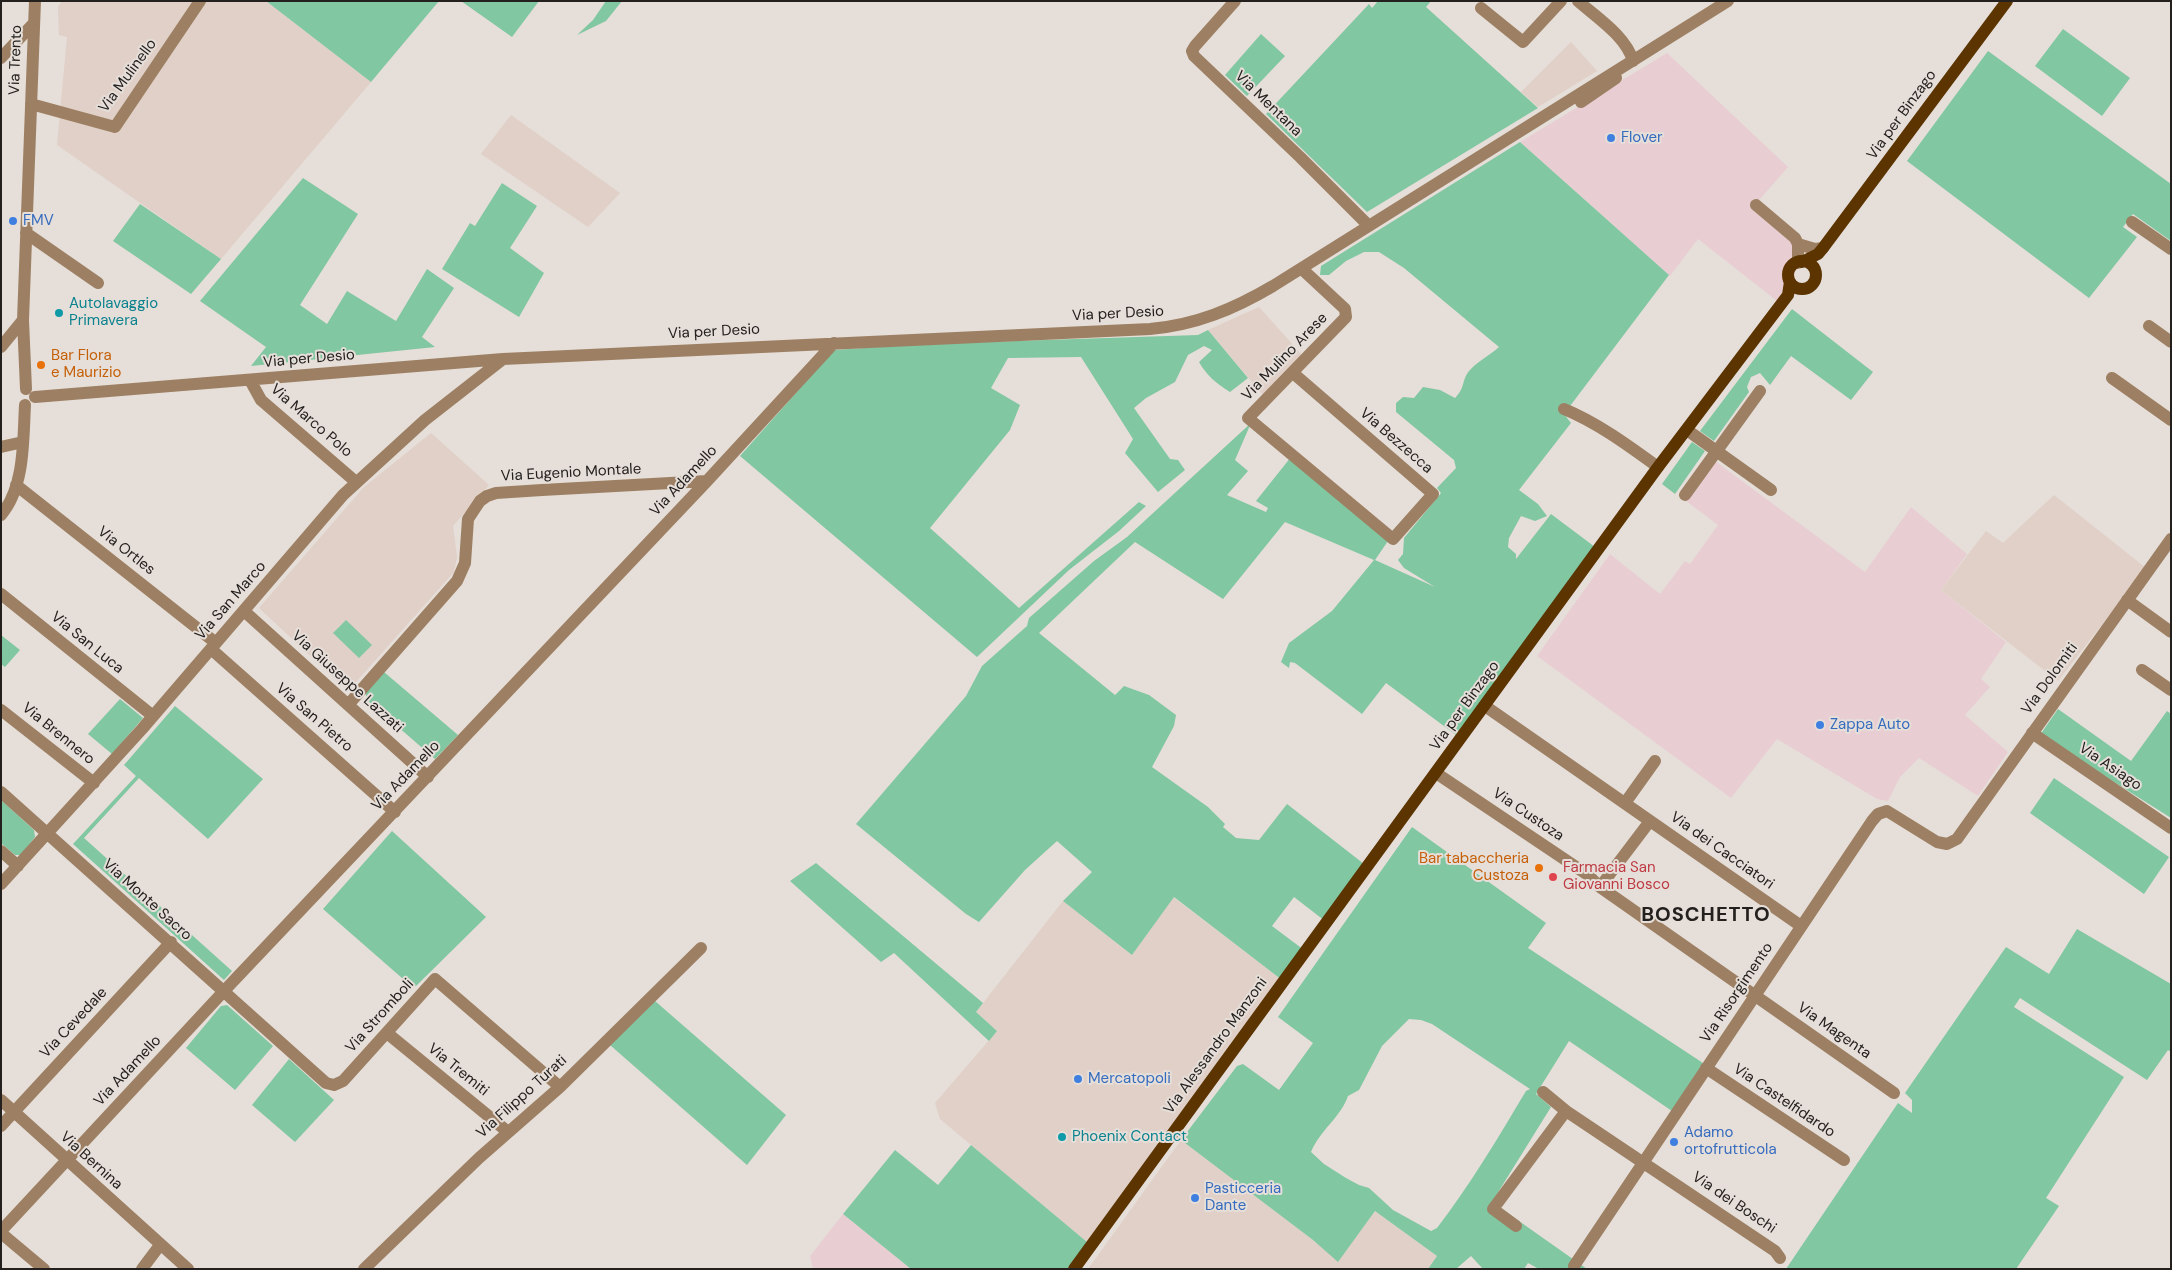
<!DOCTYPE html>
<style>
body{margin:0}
#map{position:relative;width:2172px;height:1270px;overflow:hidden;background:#e6ded9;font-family:"DM Sans",sans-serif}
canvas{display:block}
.frame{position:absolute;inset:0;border:2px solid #23201e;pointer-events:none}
</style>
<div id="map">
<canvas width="2172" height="1270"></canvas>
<div class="frame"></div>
</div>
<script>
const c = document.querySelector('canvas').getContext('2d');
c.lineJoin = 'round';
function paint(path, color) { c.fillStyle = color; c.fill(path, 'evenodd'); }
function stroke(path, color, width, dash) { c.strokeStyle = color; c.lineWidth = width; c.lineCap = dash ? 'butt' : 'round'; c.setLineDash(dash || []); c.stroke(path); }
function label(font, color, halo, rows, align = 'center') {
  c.font = font + ' "DM Sans",sans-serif'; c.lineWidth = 4; c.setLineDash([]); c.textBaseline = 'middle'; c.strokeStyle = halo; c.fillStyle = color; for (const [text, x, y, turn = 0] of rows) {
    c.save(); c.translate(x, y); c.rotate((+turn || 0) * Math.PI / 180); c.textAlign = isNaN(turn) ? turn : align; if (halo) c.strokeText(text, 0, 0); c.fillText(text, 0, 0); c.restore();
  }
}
paint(new Path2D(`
 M1667,53L1788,167L1754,206L1794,241V260L1787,270L1786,288L1777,301L1698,239L1670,276L1520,142Z
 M1715,461L1865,572L1911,507L1967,554L1941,590L2006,642L1981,679L1990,687L1965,715L2008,752L1978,796L1919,758L1900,777L1888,801L1877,799L1777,739L1731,798L1537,656L1610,554L1660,594L1685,561L1690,564L1718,525L1686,501Z
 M843,1214L911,1269H813L810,1256Z`), '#e8ced2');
paint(new Path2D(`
 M62,1H266L371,82L221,259L57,145L67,37L59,35L58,7Z
 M1571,42L1597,71L1538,107L1521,92Z
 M511,115L620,193L588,227L481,154Z
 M1259,307L1303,356L1263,395L1208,330Z
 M431,433L489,485L453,526L457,557L454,572L348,691L259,608L364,487Z
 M2054,495L2146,568L2058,681L1941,590L1986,531L2003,543Z
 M1173,897L1282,980L1087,1242L940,1119L935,1103L997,1031L976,1012L1063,901L1132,955Z
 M1181,1140L1313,1240L1338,1261L1375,1211L1437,1256L1428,1269H1088Z`), '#e0d0c7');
paint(new Path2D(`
 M266,1H439L371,82Z
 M461,1H539L512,37Z
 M606,1H622L606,21L577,35L593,20Z
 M1378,1H1431L1426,7L1538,108L1367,212L1266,114L1369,4L1372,8Z
 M2063,29L2130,78L2102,116L2035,66Z
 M1261,34L1285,56L1247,96L1225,75Z
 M1988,51L2171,184V241L2133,214L2123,227L2137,237L2089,298L1907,161Z
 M1520,142L1669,275L1564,414L1571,423L1519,490L1538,504L1547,516L1535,521L1521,516L1509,538L1508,547L1516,554V559L1551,514L1595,547L1456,735L1386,683L1362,714L1295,663L1290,662L1289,668L1281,662L1289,643L1332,611L1374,560L1285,522L1223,599L1135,542L1039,633L1115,695L1124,686L1149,695L1176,715L1174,726L1152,767L1208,807L1225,824L1223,827L1236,838L1259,840L1287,804L1364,864L1325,921L1294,897L1272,926L1304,950L1282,980L1174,897L1132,955L1063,901L1092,872L1057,841L1025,870L979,922L966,914L856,824L966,696L982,666L1027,626L1029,618L1094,561L1127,537L1251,423L1235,460L1248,471L1227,495L1266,512L1268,508L1256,501L1291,457L1390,538L1375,560L1435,587L1404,568L1398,560L1403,554L1404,538L1441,493L1437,488L1456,468L1454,460L1396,412V403L1403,397L1414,398L1423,387L1440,390L1455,398C1466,387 1461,380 1470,370C1478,361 1490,355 1499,347L1404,268L1379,252H1364L1346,261L1329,275H1320L1321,266Z
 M303,178L358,214L300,305L327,324L347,291L396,321L427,269L454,288L422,337L435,347L251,366L266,347L200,301Z
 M502,183L537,206L510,248L544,273L519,317L442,269L470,223L475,226Z
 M140,204L221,259L191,294L113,241Z
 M1792,309L1873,372L1851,400L1791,356L1770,385L1760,373L1751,377L1747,387L1749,392L1714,441L1700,431Z
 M1208,330L1248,378L1230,392C1216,383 1207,376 1199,362L1212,350L1204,346L1188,355L1175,382L1146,398L1134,408L1170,459L1178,460L1185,470L1158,492L1125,453L1133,439L1081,357L1008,358L991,388L1020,405L1010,430L930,528L1019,608L1139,502L1146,506L1119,531L1069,570L977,657L740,456L834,350L923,344L1198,335Z
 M1692,442L1705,451L1675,494L1662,484Z
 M346,620L372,645L359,658L333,633Z
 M1,635L20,650L5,667L1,664Z
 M384,672L458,735L435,759L366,699V693Z
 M120,699L143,718L112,754L88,734Z
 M175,706L263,779L208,839L139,778L84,838L232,971L224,980L73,844L136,776L124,765Z
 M2058,709L2131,761L2167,711L2171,714V818L2040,735Z
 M2054,778L2169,857L2144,894L2030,813Z
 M1,800L34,830L35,837L21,855H15L1,843Z
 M1412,827L1546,923L1528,948L1703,1063L1672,1111L1569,1041L1536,1094L1551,1107L1492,1202L1587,1269H1539L1528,1263L1524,1269H1483L1471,1256L1456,1269H1428L1437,1256L1375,1211L1338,1262L1313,1240L1181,1140L1237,1066L1243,1064L1279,1090L1313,1043L1278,1017ZM1409,1019L1421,1020L1432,1024L1530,1089L1526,1091C1498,1138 1470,1185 1437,1228L1431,1231L1393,1210L1369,1188L1359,1185L1346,1178L1324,1164L1311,1152C1320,1130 1341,1117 1348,1096L1359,1090L1382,1046Z
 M392,831L486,917L416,986L410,985L323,909Z
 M816,863L983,1003L976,1012L997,1031L989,1041L894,953L881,962L790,881Z
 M2077,929L2171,984V1052L2168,1050L2147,1080L2020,998L2014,1007L2124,1077L2046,1198L2059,1206L2016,1269H1786L1898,1103L1912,1113V1100L1905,1093L2006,947L2049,974Z
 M655,1001L786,1115L747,1165L610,1045Z
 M227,1005L273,1046L235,1090L186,1048L221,1006Z
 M289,1059L334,1100L295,1142L252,1105Z
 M971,1145L1087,1242L1067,1269H911L843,1214L895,1150L938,1185Z`), '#80c7a2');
stroke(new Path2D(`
 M1235,1L1195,46L1192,51L1194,56L1300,157L1369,226
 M1578,1C1596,17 1626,36 1633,61
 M1481,8L1523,42L1561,1
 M1,58L34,23
 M1581,102L1616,78
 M31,104L115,127L200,1
 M1756,205L1795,238L1798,244V263
 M2132,222L2171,249
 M26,233L98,283
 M1798,244L1815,249L1823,248
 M2149,326L2171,342
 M1,347L23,320
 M1293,373L1433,494L1393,539L1248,418L1346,317L1345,309L1302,269
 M2112,378L2171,420
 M250,380L261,400L356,482
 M26,389L23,320L35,1
 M35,397L503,359L1150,329C1196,325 1234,309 1273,286L1728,1
 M1564,409C1598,423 1629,446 1658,467
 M1687,430L1771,490
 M1,447L23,442
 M16,485L216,643
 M1685,495L1760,391
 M1,515C25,487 23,440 25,405
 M1,594L153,716
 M2127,600L2171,632
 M244,611L428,777
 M211,649L395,812
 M2142,670L2171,690
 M348,705L457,581L465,563L468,519L480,501L487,496L496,493L542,490L707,481
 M1485,706L1801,926
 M1,710L94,783
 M2032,733L2171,828
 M1436,773L1588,875L1600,887L1894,1093
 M1,792L326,1083L334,1085L343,1081L435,979L560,1087
 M1625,803L1655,761
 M1,851L18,866
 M1,884L142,729L343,495L425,420L503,359
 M1600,887L1650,821
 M387,1033L508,1132
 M1706,1068L1844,1160
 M1543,1092L1566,1111
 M1,1100L188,1269
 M1,1126L171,942
 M1516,1226L1493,1209L1566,1111L1775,1251L1780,1258
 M1,1231L224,991L707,481L834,343
 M1,1233L44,1269
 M1574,1266L1872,821L1878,814L1887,811L1937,842L1947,844L1957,839L2171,539
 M142,1269L160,1245
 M364,1269L479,1158L560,1087L701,948`), '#9d8063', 12);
stroke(new Path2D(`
 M1788 275a14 14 0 1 1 28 0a14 14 0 1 1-28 0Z
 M1802,262L1818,254L1823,248L2007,1
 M1074,1269L1658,467L1788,295L1790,282`), '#5b3400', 12);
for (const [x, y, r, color] of [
 [1611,138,5,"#3f7fe0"],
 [13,221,5,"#3f7fe0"],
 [59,313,5,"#0f9aa8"],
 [41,365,5,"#e8710a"],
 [1820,725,5,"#3f7fe0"],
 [1539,868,5,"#e8710a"],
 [1553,877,5,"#e0444e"],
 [1078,1079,5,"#3f7fe0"],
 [1062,1137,5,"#0f9aa8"],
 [1674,1142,5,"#3f7fe0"],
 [1195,1198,5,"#3f7fe0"]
]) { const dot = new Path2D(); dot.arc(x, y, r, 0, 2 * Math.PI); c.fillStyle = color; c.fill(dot); stroke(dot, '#e6ded9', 2); }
label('15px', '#23201e', '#e6ded9', [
 ["Via Trento",16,60,-88],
 ["Via Mulinello",128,76,-54],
 ["Via Mentana",1268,104,44],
 ["Via per Binzago",1902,115,-54],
 ["Via per Desio",1118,314,-3],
 ["Via per Desio",714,332,-3],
 ["Via Mulino Arese",1285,357,-46],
 ["Via per Desio",309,359,-5],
 ["Via Marco Polo",311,421,41],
 ["Via Bezzecca",1396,441,41],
 ["Via Eugenio Montale",571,473,-3],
 ["Via Adamello",684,481,-47],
 ["Via Ortles",126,551,38],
 ["Via San Marco",231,601,-49],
 ["Via San Luca",87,643,39],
 ["Via Dolomiti",2050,679,-54],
 ["Via Giuseppe Lazzati",347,682,42],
 ["Via per Binzago",1465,706,-54],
 ["Via San Pietro",314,718,41],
 ["Via Brennero",58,734,39],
 ["Via Asiago",2110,767,34],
 ["Via Adamello",406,776,-46],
 ["Via Custoza",1528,815,34],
 ["Via dei Cacciatori",1722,851,35],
 ["Via Monte Sacro",147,900,42],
 ["Via Risorgimento",1737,993,-56],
 ["Via Stromboli",380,1016,-48],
 ["Via Cevedale",74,1023,-47],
 ["Via Magenta",1834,1031,35],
 ["Via Alessandro Manzoni",1216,1046,-54],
 ["Via Tremiti",458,1070,39],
 ["Via Adamello",128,1071,-47],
 ["Via Filippo Turati",522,1097,-42],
 ["Via Castelfidardo",1784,1101,34],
 ["Via Bernina",91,1161,42],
 ["Via dei Boschi",1734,1203,34]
]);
label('15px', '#366cbe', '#e6ded9', [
 ["Flover",1621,138],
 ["FMV",23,221],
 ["Zappa Auto",1830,725],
 ["Mercatopoli",1088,1079],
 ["Adamo",1684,1133],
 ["ortofrutticola",1684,1150],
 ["Pasticceria",1205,1189],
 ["Dante",1205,1206]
], 'left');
label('15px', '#0d838f', '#e6ded9', [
 ["Autolavaggio",69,304],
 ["Primavera",69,321],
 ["Phoenix Contact",1072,1137]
], 'left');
label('15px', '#c56008', '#e6ded9', [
 ["Bar Flora",51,356],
 ["e Maurizio",51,373],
 ["Bar tabaccheria",1529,859,"right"],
 ["Custoza",1529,876,"right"]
], 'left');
label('15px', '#be3a42', '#e6ded9', [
 ["Farmacia San",1563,868],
 ["Giovanni Bosco",1563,885]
], 'left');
c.letterSpacing = '1px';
label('bold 20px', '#23201e', '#e6ded9', [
 ["BOSCHETTO",1706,916]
]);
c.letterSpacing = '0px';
</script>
